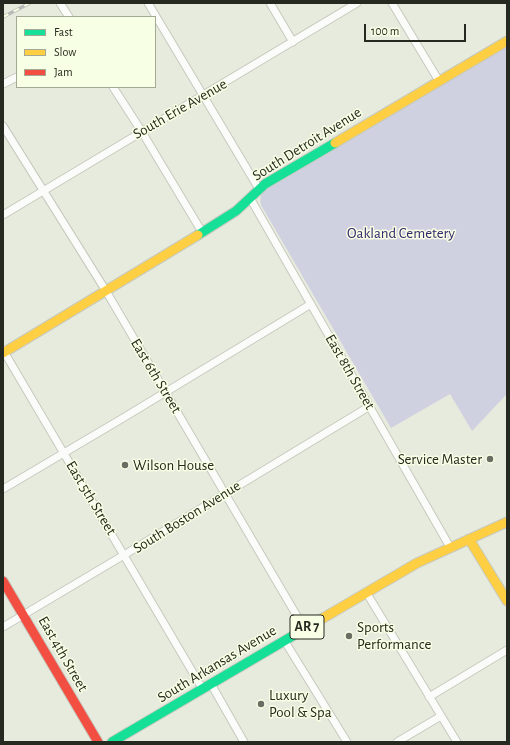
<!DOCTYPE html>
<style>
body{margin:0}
#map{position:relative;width:510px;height:745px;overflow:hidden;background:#e7ebdd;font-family:"Alegreya Sans",sans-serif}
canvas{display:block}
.frame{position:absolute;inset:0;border:4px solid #26291f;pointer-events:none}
.legend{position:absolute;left:16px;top:16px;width:140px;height:72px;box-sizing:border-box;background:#f7ffe4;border:1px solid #a3a995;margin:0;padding:5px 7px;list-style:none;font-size:12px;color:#26291f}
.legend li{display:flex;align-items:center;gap:8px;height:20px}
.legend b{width:20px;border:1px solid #a3a995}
.scale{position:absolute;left:364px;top:24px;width:102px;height:18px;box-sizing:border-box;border:2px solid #26291f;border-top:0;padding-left:5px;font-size:12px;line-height:14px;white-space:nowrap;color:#26291f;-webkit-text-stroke:3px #f7ffe4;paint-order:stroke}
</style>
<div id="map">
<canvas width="510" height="745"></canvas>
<div class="frame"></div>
<ul class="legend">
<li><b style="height:5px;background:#16e098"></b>Fast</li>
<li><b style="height:5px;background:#ffcf43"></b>Slow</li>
<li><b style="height:5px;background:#f24e42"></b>Jam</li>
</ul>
<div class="scale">100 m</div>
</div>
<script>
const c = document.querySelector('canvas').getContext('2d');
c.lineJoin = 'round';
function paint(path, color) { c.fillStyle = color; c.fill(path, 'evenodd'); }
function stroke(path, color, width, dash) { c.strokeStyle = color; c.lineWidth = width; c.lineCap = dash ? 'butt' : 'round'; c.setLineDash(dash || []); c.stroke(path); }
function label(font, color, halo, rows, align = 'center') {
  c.font = font + ' "Alegreya Sans",sans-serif'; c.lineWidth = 3; c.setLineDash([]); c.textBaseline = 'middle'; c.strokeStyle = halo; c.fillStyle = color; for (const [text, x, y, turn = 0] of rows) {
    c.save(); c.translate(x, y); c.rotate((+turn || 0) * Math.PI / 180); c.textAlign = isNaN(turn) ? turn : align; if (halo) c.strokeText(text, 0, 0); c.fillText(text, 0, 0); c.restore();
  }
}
paint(new Path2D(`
 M507,45V394L472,431L450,394L391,428L261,205C260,198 260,195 265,190Z`), '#cfd1e0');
const street = new Path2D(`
 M60,3L69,17
 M148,3L259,189
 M270,3L293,42
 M392,3L439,81
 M3,84L17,77
 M113,87L142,132L202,232
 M3,126L106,291L304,628
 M250,198L450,547
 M3,215L357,3
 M3,350L202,688
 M3,489L123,418L311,304
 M366,592L457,742
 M3,627L124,555L370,406
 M284,640L347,742
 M211,684L244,742
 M429,697L507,650
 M397,742L441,716`);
const fast = new Path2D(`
 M198,235L236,211L265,184L335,143
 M112,742L301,631`);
const slow = new Path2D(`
 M335,143L507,41
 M3,353L198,235
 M469,539L507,601
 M301,631L417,563L507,522`);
const jam = new Path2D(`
 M3,581L98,742`);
stroke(street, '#c6c9be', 9);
stroke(fast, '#c6c9be', 11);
stroke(slow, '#c6c9be', 11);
stroke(jam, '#c6c9be', 11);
stroke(street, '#fbfcfa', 7);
stroke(fast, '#16e098', 9);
stroke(slow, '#ffcf43', 9);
stroke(jam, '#f24e42', 9);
const rail = new Path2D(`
 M3,17L30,3`);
stroke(rail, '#babbb8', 3.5);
stroke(rail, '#f7ffe4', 2, [6]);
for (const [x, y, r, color] of [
 [490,459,4,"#6a6d62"],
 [125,465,4,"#6a6d62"],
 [349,636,4,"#6a6d62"],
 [261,704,4,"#6a6d62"]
]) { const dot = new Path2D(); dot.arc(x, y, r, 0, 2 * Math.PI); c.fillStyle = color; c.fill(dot); stroke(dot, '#f7ffe4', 1.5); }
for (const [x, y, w] of [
 [307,627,34]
]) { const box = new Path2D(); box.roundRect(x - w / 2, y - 12, w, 24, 3); c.fillStyle = '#f7ffe4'; c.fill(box); stroke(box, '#26291f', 1); }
label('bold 14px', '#26291f', null, [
 ["AR 7",307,627]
]);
label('15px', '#26291f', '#f7ffe4', [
 ["South Erie Avenue",180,109,-30],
 ["South Detroit Avenue",307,144,-32],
 ["East 8th Street",350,372,60],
 ["East 6th Street",156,376,59],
 ["East 5th Street",91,498,59],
 ["South Boston Avenue",187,517,-32],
 ["East 4th Street",63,654,60],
 ["South Arkansas Avenue",217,664,-31]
]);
label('15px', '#35296d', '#f7ffe4', [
 ["Oakland Cemetery",401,233]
]);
label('15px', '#26291f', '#f7ffe4', [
 ["Service Master",482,459,"right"],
 ["Wilson House",133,465],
 ["Sports",357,627],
 ["Performance",357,644],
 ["Luxury",269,695],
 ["Pool & Spa",269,712]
], 'left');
</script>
